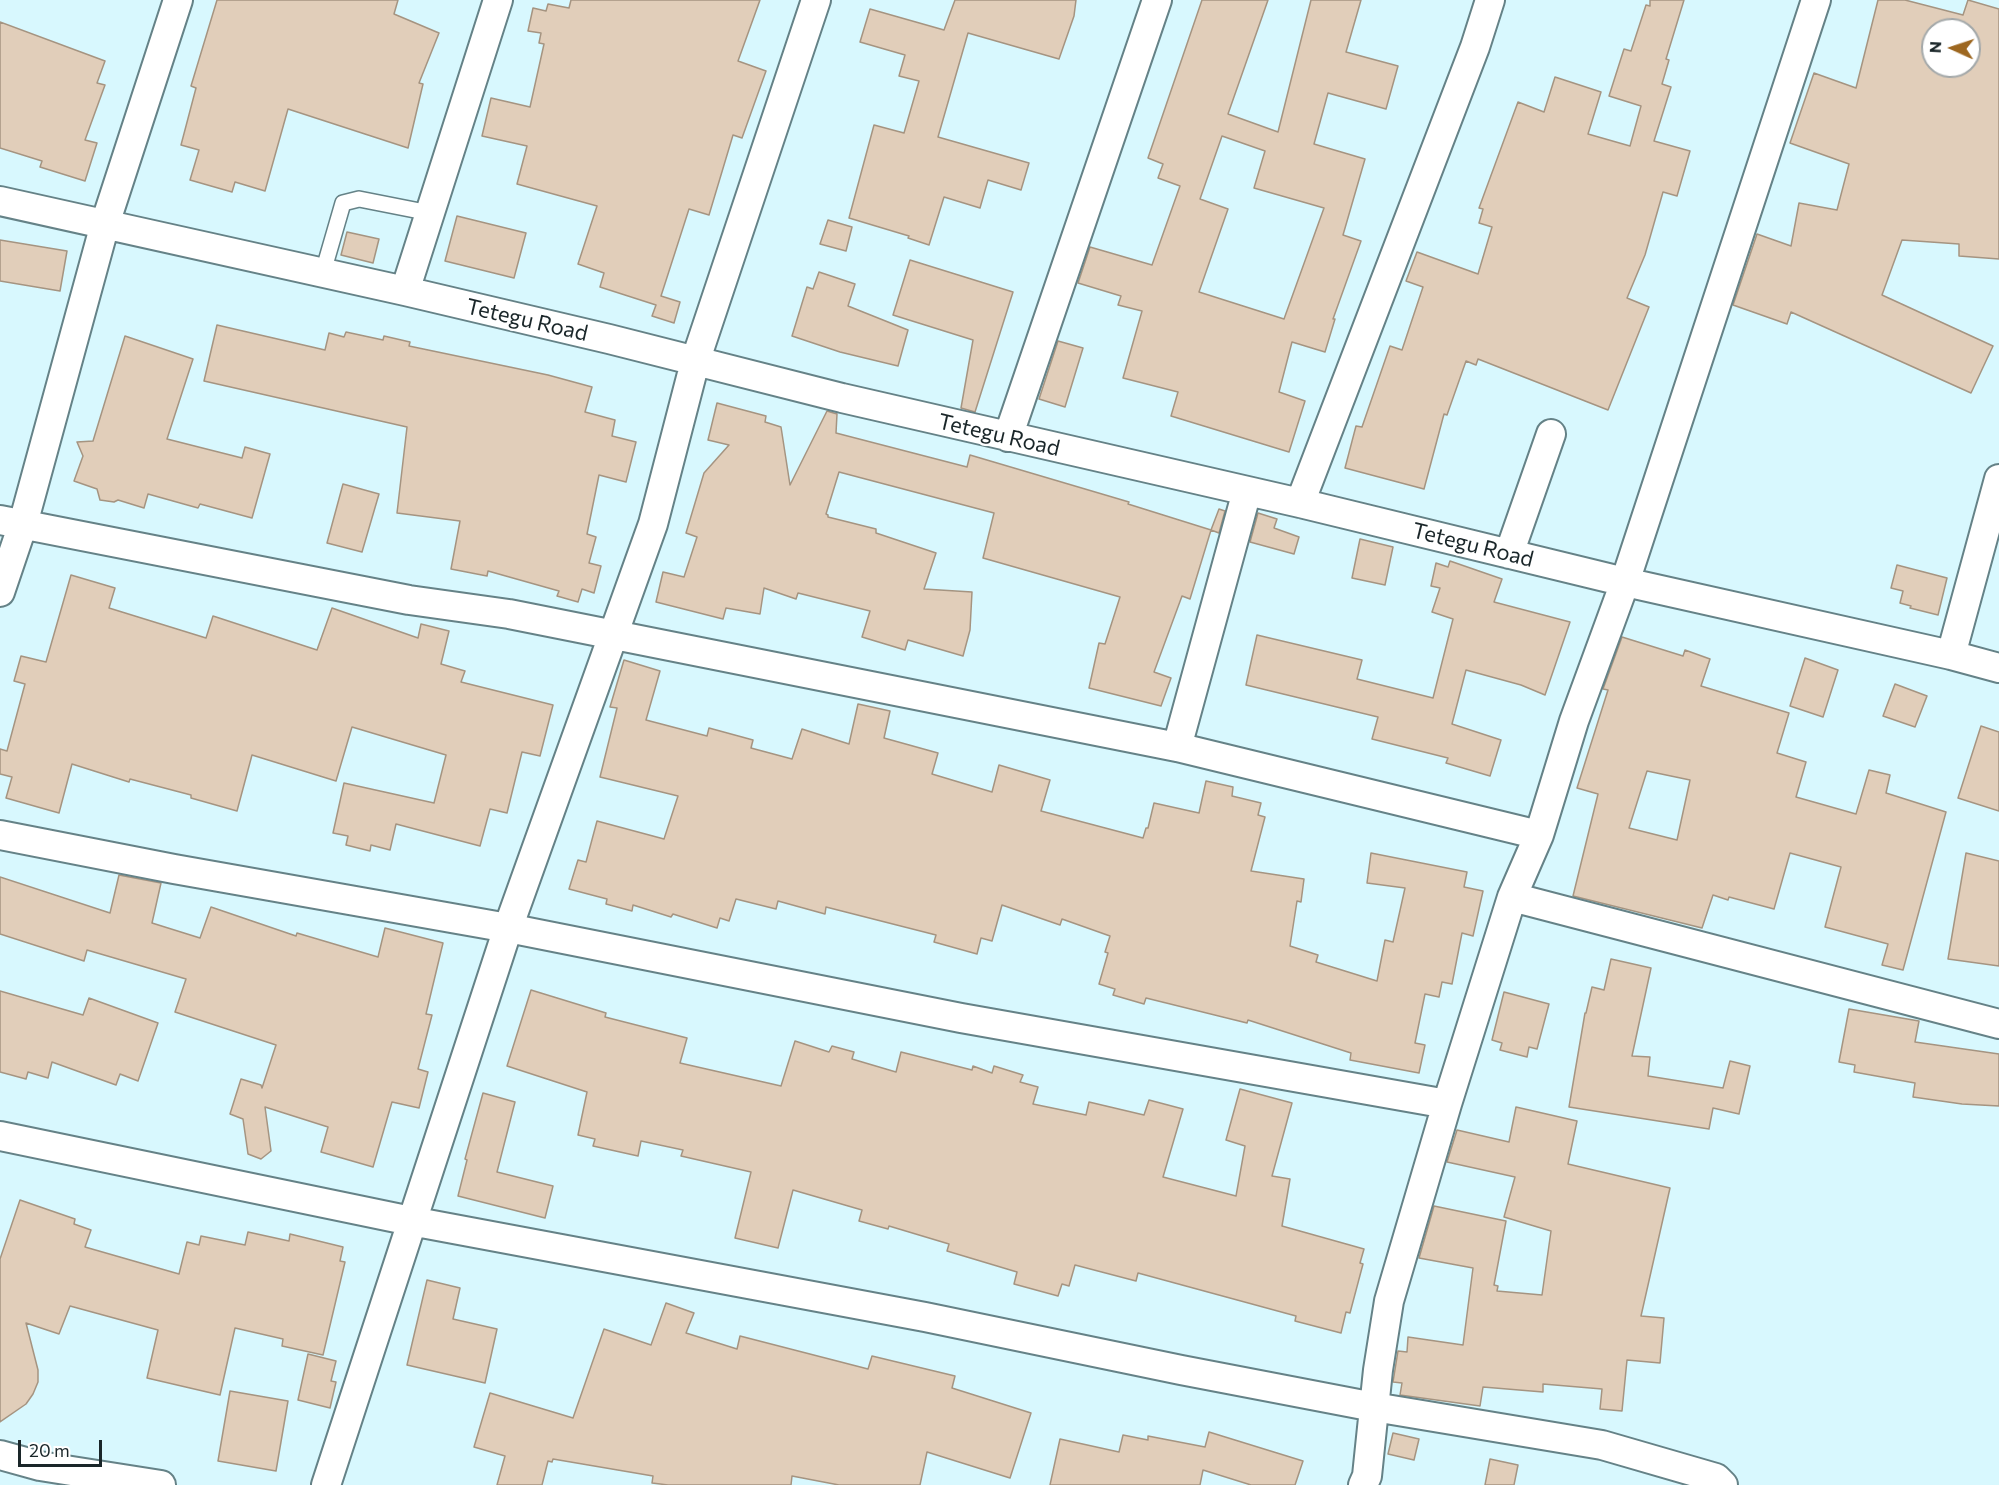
<!DOCTYPE html>
<style>
body{margin:0}
#map{position:relative;width:1999px;height:1485px;overflow:hidden;background:#d8f8fe;font-family:Commissioner,sans-serif}
canvas{display:block}
.north{position:absolute;left:1921px;top:18px;width:60px;height:60px;box-sizing:border-box;background:#fff;border:2px solid #a3a8a9;border-radius:50%;rotate:273deg;font-size:16px;font-weight:700;line-height:24px;text-align:center;color:#1a2629}
.north::after{content:'';display:block;margin:auto;width:21px;height:27px;background:#9d6720;clip-path:polygon(50% 0,100% 100%,50% 72%,0 100%)}
.scale{position:absolute;left:18px;top:1440px;width:84px;height:27px;box-sizing:border-box;border:3px solid #1a2629;border-top:0;padding-left:8px;font-size:18px;line-height:21px;white-space:nowrap;color:#1a2629;-webkit-text-stroke:4px #fff;paint-order:stroke}
</style>
<div id="map">
<canvas width="1999" height="1485"></canvas>
<div class="north">N</div>
<div class="scale">20 m</div>
</div>
<script>
const c = document.querySelector('canvas').getContext('2d');
c.lineJoin = 'round';
function paint(path, color) { c.fillStyle = color; c.fill(path, 'evenodd'); }
function stroke(path, color, width, dash) { c.strokeStyle = color; c.lineWidth = width; c.lineCap = dash ? 'butt' : 'round'; c.setLineDash(dash || []); c.stroke(path); }
function label(font, color, halo, rows, align = 'center') {
  c.font = font + ' Commissioner,sans-serif'; c.lineWidth = 4.5; c.setLineDash([]); c.textBaseline = 'middle'; c.strokeStyle = halo; c.fillStyle = color; for (const [text, x, y, turn = 0] of rows) {
    c.save(); c.translate(x, y); c.rotate((+turn || 0) * Math.PI / 180); c.textAlign = isNaN(turn) ? turn : align; if (halo) c.strokeText(text, 0, 0); c.fillText(text, 0, 0); c.restore();
  }
}
const building = new Path2D(`
 M217,0H398L394,14L439,33L419,83L423,84L408,148L288,109L265,191L235,182L232,192L190,180L199,150L181,145L196,88L191,86Z
 M571,0H760L738,61L766,71L742,138L733,135L709,215L689,209L661,296L680,302L674,323L652,316L656,305L600,287L604,273L578,264L597,206L517,184L527,146L482,136L491,98L530,107L544,44L539,43L541,33L528,31L533,8L546,11L548,4L569,8Z
 M955,0H1076L1074,16L1059,59L968,33L938,137L1029,163L1021,190L988,180L980,208L944,197L929,245L908,238L909,236L849,218L874,125L904,133L919,81L899,76L905,55L860,42L870,9L944,30Z
 M1202,0H1268L1228,114L1278,132L1311,0H1361L1346,52L1398,66L1386,109L1328,93L1314,144L1365,159L1343,235L1361,241L1333,319H1335L1325,352L1292,342L1279,392L1305,401L1289,452L1171,416L1178,392L1123,378L1142,311L1118,305L1121,296L1078,283L1090,247L1152,265L1180,186L1158,178L1163,164L1148,158ZM1222,136L1265,151L1254,188L1324,208L1284,319L1199,292L1228,209L1200,199Z
 M1650,0H1684L1666,59L1669,60L1662,84L1671,87L1654,141L1690,151L1677,196L1663,192L1645,255L1627,298L1649,307L1608,410L1478,359L1476,365L1466,361L1447,415L1444,414L1424,489L1345,468L1356,426L1362,427L1390,346L1402,350L1423,287L1406,281L1417,252L1478,274L1492,227L1479,223L1483,209L1479,208L1518,102L1544,112L1555,77L1601,92L1588,134L1630,146L1641,106L1609,96L1624,49L1631,51L1646,5L1650,6Z
 M1878,0H1905L1963,15L1968,0L1999,9V259L1959,256V244L1902,240L1882,295L1993,346L1971,393L1791,312L1787,324L1733,305L1757,234L1791,246L1799,203L1837,210L1849,164L1790,143L1814,73L1856,88ZM1933,30H1969V66H1933Z
 M0,22L105,61L97,83L105,85L85,140L97,143L85,181L40,167L42,161L0,148Z
 M457,216L526,233L514,278L445,261Z
 M828,220L852,227L846,251L820,244Z
 M347,232L379,239L373,263L341,255Z
 M0,240L67,251L60,291L0,281Z
 M910,260L1013,292L975,412L961,408L973,340L893,315Z
 M819,272L855,284L848,306L908,330L898,366L840,352L792,336L807,287L813,289Z
 M217,325L325,350L329,333L344,337L346,332L383,340L384,336L410,342L409,346L548,375L592,387L585,412L615,420L612,436L636,442L626,482L599,475L587,534L596,537L589,563L601,566L594,593L582,589L578,602L557,596L559,591L488,571L487,576L451,569L460,521L397,513L407,427L204,381Z
 M125,336L193,359L167,439L242,458L245,447L270,454L252,518L200,504L198,508L148,494L144,508L118,500L114,502L100,500L97,489L74,481L83,456L77,442L93,441Z
 M1058,341L1083,348L1065,407L1039,399Z
 M717,403L766,416L765,422L781,427L790,485L827,411L837,414L836,433L967,467L970,455L1129,502L1128,504L1211,530L1190,599L1182,596L1154,672L1171,678L1161,706L1089,688L1099,643L1105,644L1120,597L983,558L994,513L839,472L826,514L828,515V517L876,529V533L936,553L924,589L972,592L970,630L963,656L908,640L905,650L862,637L870,611L798,593L796,599L764,588L760,614L726,608L723,619L656,602L663,572L684,577L697,537L686,533L704,473L729,445L708,440Z
 M343,484L379,494L362,552L327,543Z
 M1219,509L1225,511L1219,533L1211,530Z
 M1258,513L1277,519L1274,528L1299,537L1294,554L1250,542Z
 M1360,539L1393,547L1385,585L1352,578Z
 M1450,561L1502,579L1494,602L1570,622L1545,695L1521,685L1466,670L1452,724L1501,740L1490,776L1446,763L1448,758L1372,739L1378,717L1246,685L1257,635L1362,660L1357,679L1433,698L1453,619L1432,612L1440,588L1431,586L1436,563L1448,567Z
 M1897,565L1947,578L1938,615L1910,608L1911,606L1900,603L1903,591L1891,588Z
 M71,575L115,588L109,608L206,638L213,616L317,650L332,608L418,638L421,624L449,631L441,664L465,671L461,682L553,705L540,756L522,752L507,813L490,809L480,846L396,824L390,850L371,845L370,851L346,845L348,836L333,833L344,783L434,803L446,755L352,727L336,781L252,755L237,811L191,798V795L130,779L129,782L72,764L59,813L6,798L12,777L0,774V749L7,751L25,684L14,681L21,656L46,662Z
 M1622,637L1683,656L1685,650L1710,659L1701,686L1789,713L1777,753L1806,762L1796,797L1856,814L1869,770L1890,775L1886,793L1946,812L1903,970L1882,965L1888,944L1825,927L1841,867L1790,853L1774,909L1729,897L1728,900L1713,895L1702,928L1573,896L1598,794L1577,788L1608,690L1603,689ZM1647,771L1690,780L1677,840L1629,828Z
 M1805,658L1838,670L1823,717L1790,706Z
 M624,660L660,671L646,720L707,736L709,728L753,740L751,748L792,759L802,729L849,744L858,704L890,711L884,738L938,753L932,774L992,792L999,765L1050,780L1041,811L1143,838L1146,828H1148L1154,803L1199,813L1206,781L1233,787L1232,796L1261,803L1258,815L1265,817L1251,871L1304,879L1301,902L1297,901L1290,946L1318,955L1316,962L1377,981L1385,940L1393,942L1405,888L1367,883L1371,853L1467,872L1464,887L1483,891L1473,936L1462,933L1452,984L1442,982L1439,997L1425,994L1415,1043L1425,1045L1419,1073L1350,1060L1351,1053L1248,1020L1247,1023L1146,998L1144,1004L1113,995L1115,989L1099,984L1108,953L1105,952L1110,936L1062,919L1060,925L1002,905L992,941L981,938L977,954L934,942L936,935L826,907L825,914L778,901L776,909L736,899L729,921L720,918L717,928L673,914L671,917L633,905L632,911L606,904L607,899L569,889L578,860L586,862L597,821L664,839L678,796L600,777L617,708L610,707Z
 M1895,684L1927,696L1915,727L1883,716Z
 M1981,726L1999,732V811L1958,798Z
 M1966,853L1999,861V966L1948,959Z
 M119,875L161,883L152,923L200,938L211,907L296,936L297,933L378,957L385,928L443,943L426,1014L432,1015L418,1069L428,1072L419,1108L392,1102L373,1167L321,1152L328,1127L265,1107L271,1151L261,1159L248,1154L243,1119L230,1114L241,1079L261,1085L262,1088L276,1045L175,1012L186,979L87,950L84,961L0,934V877L110,913Z
 M1611,959L1651,968L1632,1056L1650,1057L1648,1076L1723,1088L1730,1061L1750,1066L1739,1114L1713,1108L1709,1129L1569,1107L1585,1013H1586L1592,987L1604,990Z
 M531,990L606,1013L605,1017L687,1038L680,1063L781,1086L795,1041L829,1052L832,1046L854,1052L852,1059L896,1072L901,1052L972,1070L973,1066L992,1073L994,1066L1023,1075L1020,1082L1038,1087L1033,1104L1086,1115L1089,1102L1144,1115L1149,1100L1183,1109L1163,1177L1236,1196L1245,1146L1226,1140L1240,1089L1292,1103L1272,1176L1290,1179L1282,1226L1364,1249L1360,1263L1363,1264L1350,1313L1346,1312L1341,1333L1295,1321L1296,1316L1138,1273L1136,1281L1075,1265L1069,1286L1062,1284L1058,1296L1014,1284L1017,1272L947,1251L949,1244L889,1226L888,1229L859,1221L862,1210L793,1190L778,1248L735,1238L751,1172L681,1156L683,1150L641,1141L638,1156L593,1146L595,1139L578,1135L587,1092L507,1066Z
 M0,991L83,1015L89,998L158,1023L138,1081L120,1074L116,1085L52,1062L48,1078L28,1072L26,1079L0,1072Z
 M1504,992L1549,1004L1537,1049L1529,1047L1527,1057L1500,1050L1502,1043L1492,1040Z
 M1849,1009L1919,1021L1915,1042L1999,1054V1106L1962,1104L1913,1097L1915,1083L1854,1072L1855,1065L1839,1062Z
 M483,1093L515,1102L497,1172L553,1186L545,1218L458,1196L467,1160L465,1159Z
 M1516,1107L1577,1121L1568,1164L1670,1188L1641,1316L1664,1318L1660,1363L1627,1360L1622,1411L1600,1409L1602,1389L1543,1384V1392L1483,1387L1480,1406L1400,1395L1402,1383L1393,1382L1398,1351L1407,1352L1408,1337L1463,1345L1473,1268L1419,1258L1434,1206L1506,1221L1494,1285L1498,1286L1497,1291L1542,1295L1551,1231L1504,1217L1515,1177L1447,1162L1457,1130L1509,1142Z
 M20,1200L75,1219L74,1224L91,1230L85,1247L179,1274L187,1242L199,1245L201,1236L245,1245L248,1232L289,1241L290,1234L343,1247L340,1261L345,1262L323,1355L282,1346L283,1339L235,1328L220,1395L147,1378L158,1330L70,1306L59,1334L26,1323L38,1370V1382L33,1394L26,1404L0,1422V1259Z
 M427,1280L460,1288L453,1319L497,1329L485,1383L407,1365Z
 M666,1303L694,1313L686,1333L737,1349L740,1336L868,1369L872,1356L955,1376L952,1388L1031,1413L1010,1478L927,1452L920,1485H839L792,1476L791,1485H668L652,1483L653,1476L553,1459L552,1462L548,1461L542,1485H497L505,1456L474,1447L490,1393L573,1418L604,1329L651,1345Z
 M308,1354L336,1361L331,1381L336,1382L330,1408L298,1400Z
 M230,1391L288,1401L276,1471L218,1461Z
 M1209,1432L1303,1461L1295,1485H1251L1203,1470L1200,1485H1050L1060,1439L1119,1452L1123,1435L1148,1440V1436L1205,1447Z
 M1393,1433L1419,1439L1414,1460L1388,1454Z
 M1490,1459L1518,1465L1514,1485H1485Z`);
paint(building, '#e1ceba');
stroke(building, '#a59481', 1.5);
const service = new Path2D(`
 M323,272L343,203L359,199L430,213`);
const minor = new Path2D(`
 M0,201L405,291L609,339L842,398L1300,503L1625,582L1951,655L1999,668
 M405,291L498,0
 M1008,437L1157,0
 M1300,503L1475,47L1490,0
 M0,520L409,600L509,614L1177,747L1539,835
 M1509,554L1551,434
 M0,592L23,524L105,224L178,0
 M1951,655L1999,479
 M1177,747L1247,491
 M0,835L174,869L508,928L961,1018L1447,1104
 M1512,897L1999,1024
 M0,1136L411,1221L925,1317L1181,1370L1374,1407L1602,1445L1716,1478L1723,1485
 M0,1455L40,1466L161,1485
 M326,1485L508,928L653,524L695,362L816,0
 M1363,1485L1367,1476L1378,1370L1389,1301L1447,1104L1512,897L1539,835L1574,721L1625,582L1816,0`);
stroke(service, '#658287', 18);
stroke(minor, '#658287', 32);
stroke(service, '#fff', 15);
stroke(minor, '#fff', 28);
label('22px', '#1a2629', '#fff', [
 ["Tetegu Road",527,320,13],
 ["Tetegu Road",999,435,13],
 ["Tetegu Road",1473,545,14]
]);
</script>
